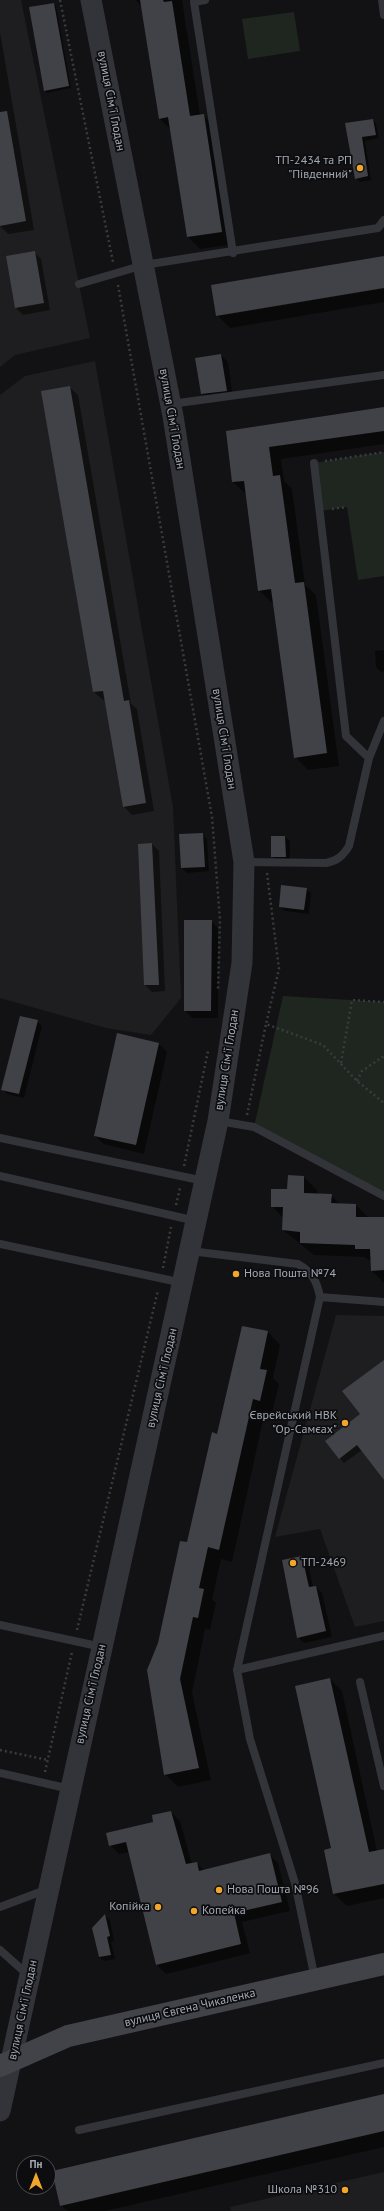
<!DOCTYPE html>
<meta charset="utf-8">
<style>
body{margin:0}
#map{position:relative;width:384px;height:2211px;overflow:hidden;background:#121214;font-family:"PT Sans",sans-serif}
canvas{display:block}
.north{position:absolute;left:16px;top:2155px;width:40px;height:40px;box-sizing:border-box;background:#0d0d0f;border:1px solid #494b51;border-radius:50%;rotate:0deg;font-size:11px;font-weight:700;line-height:16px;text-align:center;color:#a3a9b4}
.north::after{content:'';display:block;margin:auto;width:14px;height:18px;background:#f2a62b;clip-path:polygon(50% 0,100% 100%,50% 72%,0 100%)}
</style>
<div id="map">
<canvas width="384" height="2211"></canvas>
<div class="north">Пн</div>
</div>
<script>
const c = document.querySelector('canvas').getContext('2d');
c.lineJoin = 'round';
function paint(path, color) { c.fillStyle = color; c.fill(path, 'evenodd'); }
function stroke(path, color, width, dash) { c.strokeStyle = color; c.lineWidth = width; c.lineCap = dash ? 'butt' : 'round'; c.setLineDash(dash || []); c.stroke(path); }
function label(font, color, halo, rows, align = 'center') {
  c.font = font + ' "PT Sans",sans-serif'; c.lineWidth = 3.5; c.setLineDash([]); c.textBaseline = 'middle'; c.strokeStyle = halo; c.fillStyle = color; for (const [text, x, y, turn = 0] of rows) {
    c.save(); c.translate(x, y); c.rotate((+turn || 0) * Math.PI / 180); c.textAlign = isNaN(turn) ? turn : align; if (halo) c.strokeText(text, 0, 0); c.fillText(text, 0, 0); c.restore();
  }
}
paint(new Path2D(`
 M0,0H21L90,338L15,355L0,367Z
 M95,361L173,807L181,998L151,1035L106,1028L0,998V395L25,376Z
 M336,1315L384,1316V1621L355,1627L320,1529L275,1537Z
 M384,2172V2211H231L230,2207Z`), '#1e1e21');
paint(new Path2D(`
 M294,12L300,51L248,59L242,19Z
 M384,452V576L358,580L347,507L320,511L314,463Z
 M283,996L384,1002V1196L254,1127Z`), '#1e261f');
paint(new Path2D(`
 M136,0H182L200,115H203L216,127L234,244L200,249L188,237L171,130L160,119L143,9Z
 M54,4L56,6L71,88L47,93L45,90Z
 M0,32L34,230L8,234L0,226Z
 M373,120L376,124L379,138L365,141L371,180L360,182L356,178L346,124Z
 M34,252L41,259L50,310L23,315L16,308Z
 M384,257V302L230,328L217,315Z
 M221,355L228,362L233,398L209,401L202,394L196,358Z
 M69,387L78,395L131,704L137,709L154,811L132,815L124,807L105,700H103L94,692L42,392Z
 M384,409V444L281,459L284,481L292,489L305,585L316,595L339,766L308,770L295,757L274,602L272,603L259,590L246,494L233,482L227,431Z
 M384,650V671L381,672L376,667L375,651Z
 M202,834L207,839L209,871L187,873L182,868Z
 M285,837L290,841V861H277L272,856Z
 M152,844L159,851L165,991L152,992L145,985Z
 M306,889L311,893L309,914L285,911L280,907Z
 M211,921L218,928V1018H192L185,1011Z
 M37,1021L42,1026L24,1098L7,1094L3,1089Z
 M159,1044L167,1052L144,1154L104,1144L95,1136Z
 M304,1177L317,1190V1194L331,1195L341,1205H356L369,1218H384V1283L372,1271V1262L364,1257L314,1255L283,1230V1218L272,1206Z
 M268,1332L280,1345L273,1378L279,1384L272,1413L265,1411L232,1562L221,1559L212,1599L216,1603L210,1630L205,1629L192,1693L211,1780L178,1787L165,1774L159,1643L218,1435Z
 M384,1361V1478L362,1450L344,1463L326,1441L361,1414Z
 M302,1557L308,1563L313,1587H316L322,1593L332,1637L304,1643L298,1637Z
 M330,1679L342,1691L377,1851L384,1850V1898L347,1906L334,1894L332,1849Z
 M171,1812L180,1821L192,1864L196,1863L204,1870L269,1854L278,1863L290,1911L242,1922L250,1953L166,1974L157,1965L130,1852L119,1854L110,1845L155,1823Z
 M105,1916L110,1920L114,1941L111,1942L115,1959L104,1961L99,1957Z
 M384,2096V2147L105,2211H67L61,2205Z`), '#0007');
paint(new Path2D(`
 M140,0H163L164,2L172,1L190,116L204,114L222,232L187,237L168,117L159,119Z
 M54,3L69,86L44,91L29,7Z
 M7,111L26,221L0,226V112Z
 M373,119L376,135L362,137L368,176L355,179L345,123Z
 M35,251L44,303L15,308L6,256Z
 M384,256V288L216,316L211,285Z
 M221,354L227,391L201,394L195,358Z
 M70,386L124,701L129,700L146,803L123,807L103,691L93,692L41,391Z
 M384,407V431L269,447L273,476L280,475L295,583L304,582L327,753L294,758L271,589L258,591L244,481L232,482L226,431Z
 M203,833L205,867L181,868L179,834Z
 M271,836H285L286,857H271Z
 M152,843L159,985H144L138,844Z
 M281,885L307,888L304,910L279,907Z
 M184,920H212L211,1011H184Z
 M20,1016L38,1020L19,1094L1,1090Z
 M117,1033L159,1043L136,1145L94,1136Z
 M288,1175L304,1176V1193L332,1194L331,1203L356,1204V1217H384V1270L371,1271L370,1249H355V1245L300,1243V1232L282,1230L283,1207H271V1189H287Z
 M242,1326L268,1331L260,1369L267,1370L260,1401L253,1399L219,1550L208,1547L199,1588L204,1589L198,1618L193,1617L180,1679L199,1768L164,1775L147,1670L158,1643L180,1541L187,1542L212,1432L217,1434Z
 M384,1360V1480L357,1445L339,1459L325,1441L360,1414L342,1391Z
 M302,1556L309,1587L316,1586L326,1631L297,1638L282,1560Z
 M330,1678L369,1852L384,1849V1884L333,1894L324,1850L331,1848L295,1686Z
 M171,1811L186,1864L197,1862L199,1871L270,1853L282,1902L234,1913L241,1944L156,1965L126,1842L109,1846L106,1833L153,1822L152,1815Z
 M105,1914L110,1936L107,1937L111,1955L99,1957L92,1928Z
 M384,2094V2131L60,2206L52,2171Z`), '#414247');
stroke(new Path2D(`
 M60,0L113,262
 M118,285L212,817L220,920L218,991
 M325,461L384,452
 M332,509L347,507
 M267,873L279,969L266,1024L323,1045L357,1081L384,1103
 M341,1063L352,1000L384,1002
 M357,1081L362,1071L384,1056
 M247,1115L266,1024
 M184,1166L208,1051
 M176,1205L180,1188
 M163,1268L171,1227
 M77,1630L158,1290
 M0,1750L48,1760
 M45,1772L72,1652`), '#393b40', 2.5, [2, 3]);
stroke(new Path2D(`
 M205,0L194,2L233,253
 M382,0L384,15
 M79,284L144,265L378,228L384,220
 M171,404L384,375
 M314,463L346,736L369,758
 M245,862L326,863C337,861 343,856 349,846L369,758L384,721
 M219,1121L254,1127L384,1196
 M0,1138L204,1181
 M0,1176L196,1221
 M0,1244L183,1283
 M190,1251L298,1264C312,1272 317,1281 320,1297L237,1670L250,1739L295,1883L315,1979
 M320,1297L384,1302
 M0,1625L102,1647
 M237,1670L384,1636
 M360,1682L384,1786
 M0,1773L70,1789
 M0,1907L48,1889
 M0,1950L28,1975
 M79,2130L384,2063`), '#333439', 8);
stroke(new Path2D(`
 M0,2111L218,1121L242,963L244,862L173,416L91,0`), '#333439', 21);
stroke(new Path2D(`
 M0,2066L68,2036L384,1964`), '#414349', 22);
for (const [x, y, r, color] of [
 [360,168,4,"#f2a62b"],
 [236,1274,4,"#f2a62b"],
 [345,1423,4,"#f2a62b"],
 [293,1563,4,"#f2a62b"],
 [219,1890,4,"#f2a62b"],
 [158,1907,4,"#f2a62b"],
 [194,1911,4,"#f2a62b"],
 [345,2190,4,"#f2a62b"]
]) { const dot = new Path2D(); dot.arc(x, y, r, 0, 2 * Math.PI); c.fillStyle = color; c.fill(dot); stroke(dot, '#0d0d0f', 1.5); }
label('12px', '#a3a9b4', '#0d0d0f', [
 ["вулиця Сім'ї Глодан",111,101,79],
 ["вулиця Сім'ї Глодан",172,419,80],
 ["вулиця Сім'ї Глодан",224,739,81],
 ["вулиця Сім'ї Глодан",227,1060,-81],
 ["вулиця Сім'ї Глодан",162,1378,-77],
 ["вулиця Сім'ї Глодан",91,1694,-77],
 ["вулиця Євгена Чикаленка",190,2008,-13],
 ["вулиця Сім'ї Глодан",23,2010,-78]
]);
label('12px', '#a3a9b4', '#0d0d0f', [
 ["ТП-2434 та РП",352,161],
 ["\"Південний\"",352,175],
 ["Нова Пошта №74",244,1274,"left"],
 ["Єврейський НВК",337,1416],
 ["\"Ор-Самєах\"",337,1430],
 ["ТП-2469",301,1563,"left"],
 ["Нова Пошта №96",227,1890,"left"],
 ["Копійка",150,1907],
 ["Копейка",202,1911,"left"],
 ["Школа №310",337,2190]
], 'right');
</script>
